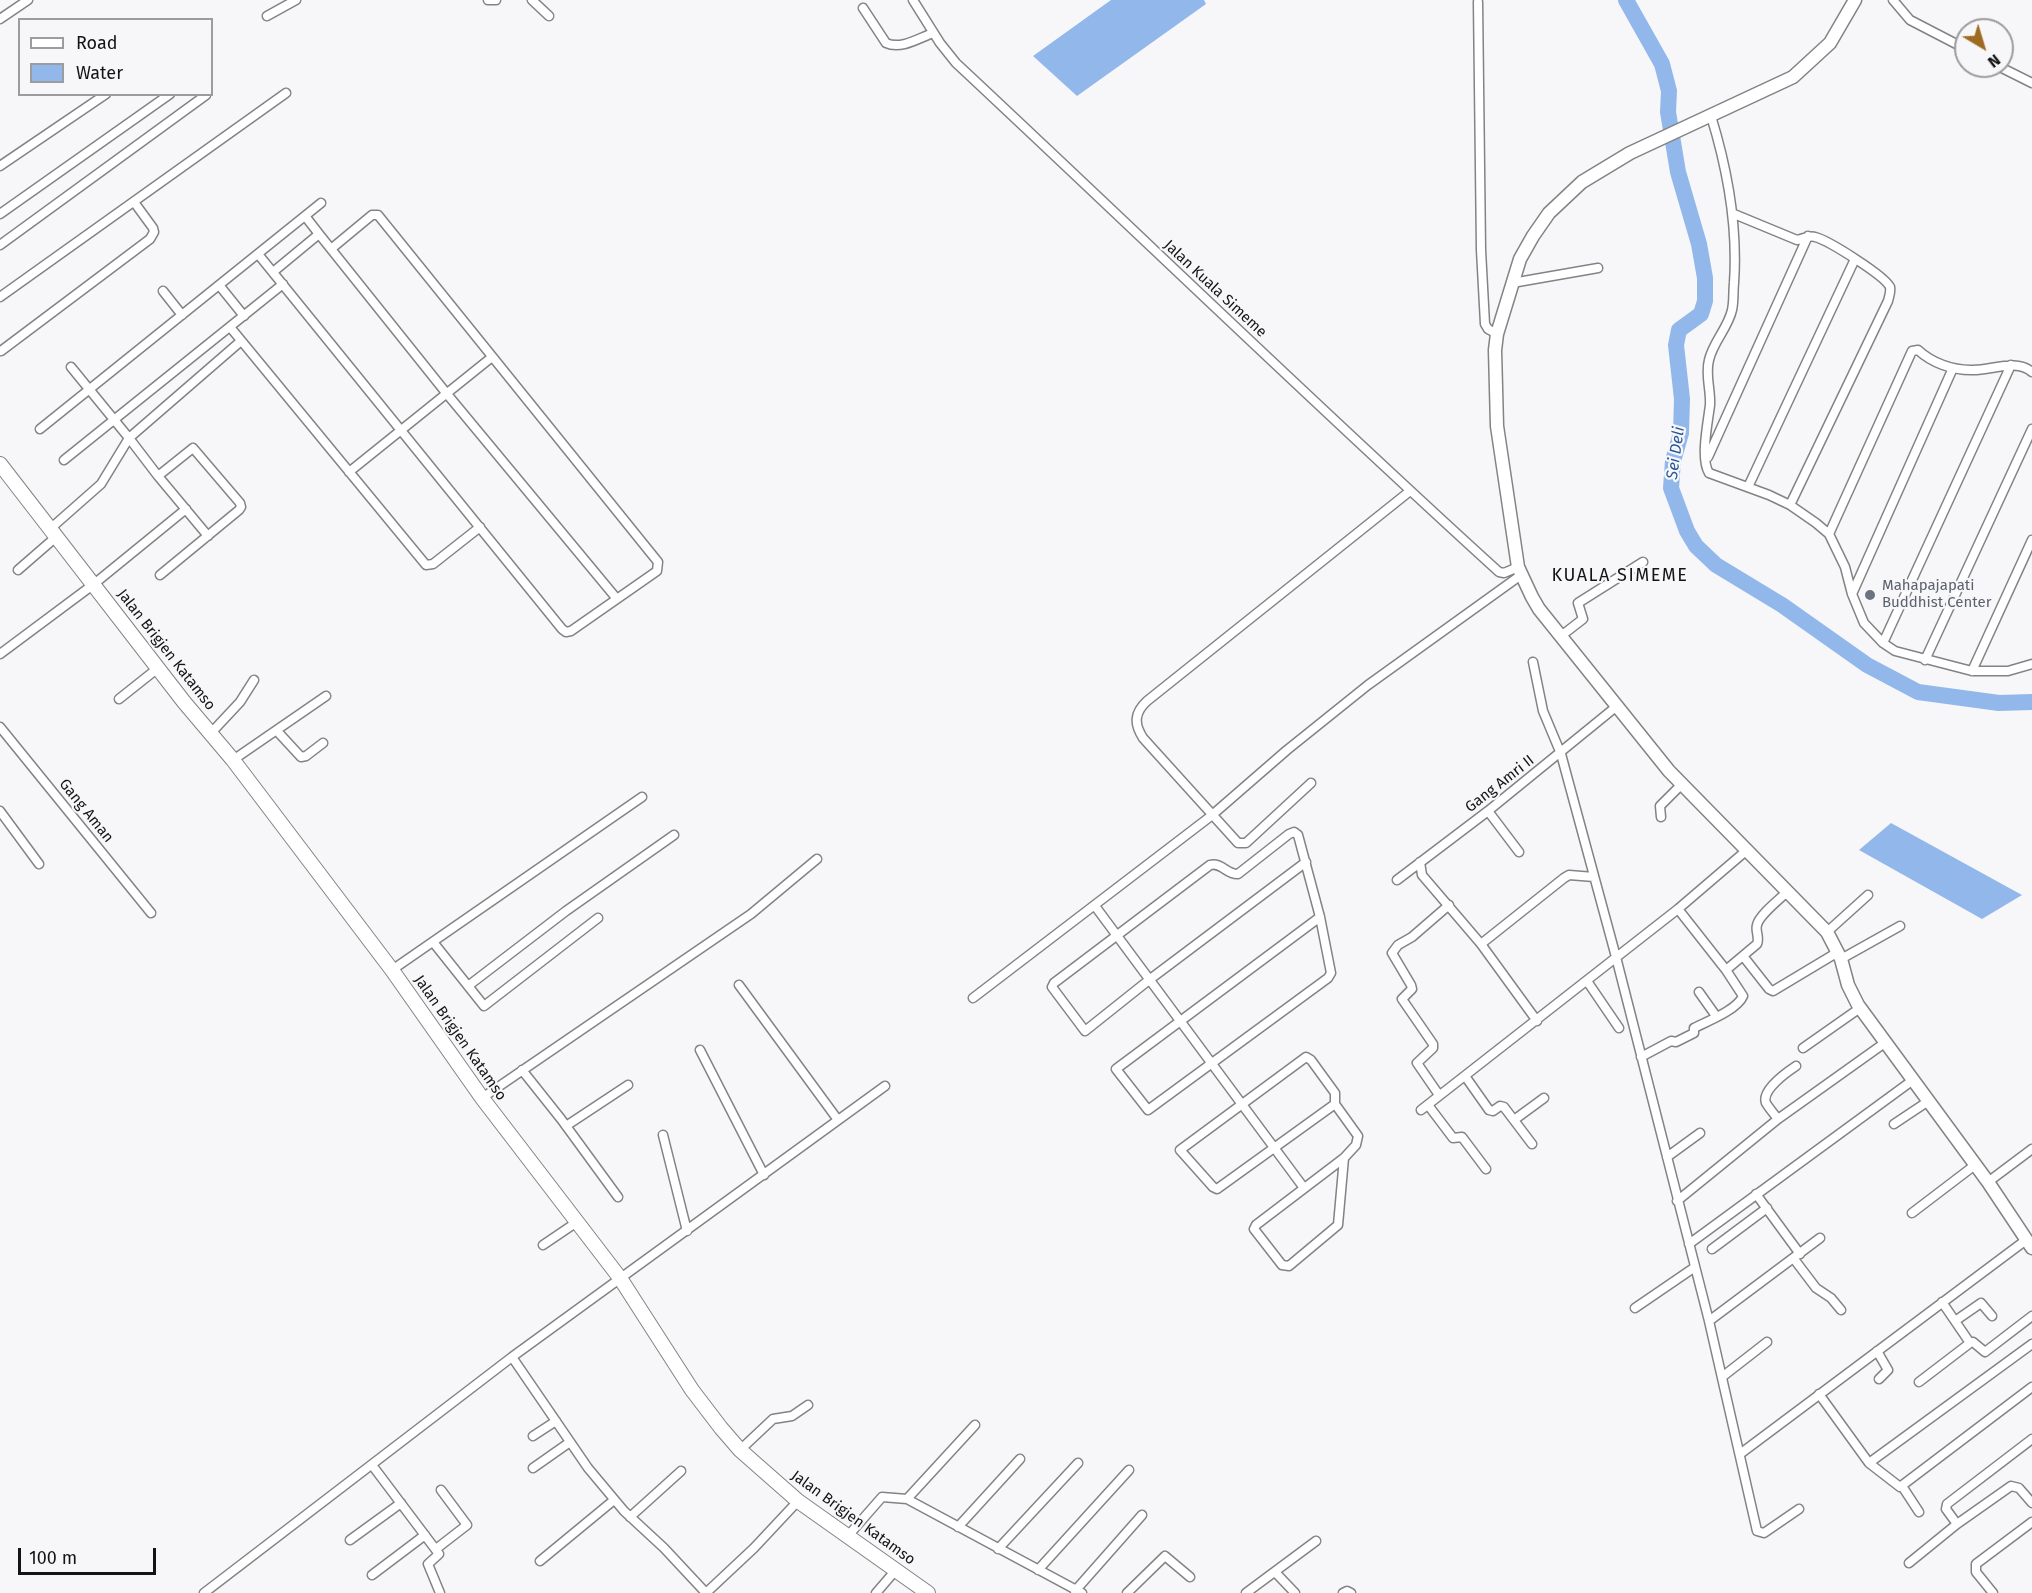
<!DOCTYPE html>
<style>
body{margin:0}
#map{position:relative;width:2032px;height:1593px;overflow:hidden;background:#f7f7f9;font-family:"Fira Sans",sans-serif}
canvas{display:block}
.legend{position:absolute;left:18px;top:18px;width:195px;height:78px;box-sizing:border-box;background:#f7f7f9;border:2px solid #9c9c9e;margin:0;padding:8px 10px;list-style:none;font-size:18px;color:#141415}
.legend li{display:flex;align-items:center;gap:12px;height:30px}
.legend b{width:30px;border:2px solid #9c9c9e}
.north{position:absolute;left:1954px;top:18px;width:60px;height:60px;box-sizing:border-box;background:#f7f7f9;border:2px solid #9c9c9e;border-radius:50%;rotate:142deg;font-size:16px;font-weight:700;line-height:24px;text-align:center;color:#141415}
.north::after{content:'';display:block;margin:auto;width:21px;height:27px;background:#9f6b22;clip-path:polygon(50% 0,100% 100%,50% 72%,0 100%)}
.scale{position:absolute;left:18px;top:1548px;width:138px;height:27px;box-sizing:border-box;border:3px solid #141415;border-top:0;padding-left:8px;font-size:18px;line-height:21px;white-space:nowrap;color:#141415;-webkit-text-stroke:4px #f7f7f9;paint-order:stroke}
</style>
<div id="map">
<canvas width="2032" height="1593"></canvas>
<ul class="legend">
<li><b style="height:8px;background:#fff"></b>Road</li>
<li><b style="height:16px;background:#92b8eb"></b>Water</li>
</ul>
<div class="north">N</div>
<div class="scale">100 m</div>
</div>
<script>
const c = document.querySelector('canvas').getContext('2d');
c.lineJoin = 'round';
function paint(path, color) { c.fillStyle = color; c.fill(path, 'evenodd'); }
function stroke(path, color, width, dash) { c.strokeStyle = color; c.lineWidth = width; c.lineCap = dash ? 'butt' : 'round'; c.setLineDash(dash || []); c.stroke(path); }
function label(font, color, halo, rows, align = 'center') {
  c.font = font + ' "Fira Sans",sans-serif'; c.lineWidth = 4.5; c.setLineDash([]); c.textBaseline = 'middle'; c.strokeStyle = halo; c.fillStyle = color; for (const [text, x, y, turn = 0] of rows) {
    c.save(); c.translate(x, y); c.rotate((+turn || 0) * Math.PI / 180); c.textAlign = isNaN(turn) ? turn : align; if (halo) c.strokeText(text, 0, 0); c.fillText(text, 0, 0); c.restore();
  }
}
paint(new Path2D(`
 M1111,0H1204L1206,4L1077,96L1033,56Z
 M1891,823L2022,895L1982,919L1859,850Z`), '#92b8eb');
stroke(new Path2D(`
 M1626,0L1662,64L1669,91L1668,112L1678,172L1699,244L1705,278V301L1701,314L1679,330L1676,345L1682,399L1681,433L1673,461L1671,488L1687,531L1696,546L1716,565L1782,605L1867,665L1918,692L1999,703L2032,702`), '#92b8eb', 16);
const minor = new Path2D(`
 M488,0H496
 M532,0L549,16
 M913,0L940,43L956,63C1137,232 1315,405 1499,572L1504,573L1518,567
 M1893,0L1910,20L1966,49
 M1478,2L1481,250L1485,324L1488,329L1497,334
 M863,8L886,43C901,50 919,38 933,33
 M267,16L296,0
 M0,19L28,0
 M1998,66L2032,83
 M1711,116C1728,171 1738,225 1734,283C1733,292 1734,301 1732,310C1728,328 1713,342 1709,360C1705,375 1711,390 1710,405C1708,422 1700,459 1709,473L1769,495L1790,505L1816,523L1829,534L1845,567L1852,594L1864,623L1883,643L1895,651L1972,671H2008L2032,664
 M0,166L106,94
 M0,214L170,94
 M1734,214L1797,240C1803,239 1809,235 1815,237C1828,240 1885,276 1890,287C1891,292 1889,297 1888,301L1790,505
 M305,216L319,234
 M0,245L206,95
 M331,249L447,394L617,599
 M258,254L562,629L566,632L571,631L657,571L658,562L378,215H372L331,249L319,234L273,272
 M1512,283L1598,268
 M219,285L244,316
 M163,291L182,315
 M0,297L286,93
 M230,327L426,565L433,564L480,527
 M1,351L150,239L154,232L153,228L134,202
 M71,367L129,438L158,476
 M40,429L321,203
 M1708,457L1808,236
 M64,460L283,284
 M349,472L492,357
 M1748,487L1855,259
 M50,529L101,484L129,438L241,341
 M1829,534L1912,351L1918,350C1932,363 1952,370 1971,370C1991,371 2016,358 2032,372
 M18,570L56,537
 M160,575L239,510L241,507L240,503L193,448L158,476L208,536
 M1852,594L1953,368
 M1561,636L1583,619L1578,603L1643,562
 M1883,643L2011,365
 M0,654L94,584L186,509
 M1925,660L2032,429
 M1533,662L1543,711L1561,754L1616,957L1709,1321L1757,1531L1764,1533L1799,1509
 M1972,671L2032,540
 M119,699L158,668
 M0,727L151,913
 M277,731L301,757L306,756L323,743
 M211,733L240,702L254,680
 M233,760L326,696
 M1311,783L1246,843H1238L1143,738C1134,724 1134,713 1147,701L1410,491
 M0,811L39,864
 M1488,811L1519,852
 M1661,817L1660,806L1682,784
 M1306,862L1149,980L1085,1031L1052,987L1054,983L1210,865C1222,862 1227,875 1238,874L1289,834L1294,832L1298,835L1320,917L1331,973L1328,978L1148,1110L1116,1069L1320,917
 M1420,862L1422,875L1481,944L1537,1021
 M1397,880L1488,811L1617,706
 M1095,906L1304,1188
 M1827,932L1868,895
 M433,942L484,1006L598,918
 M1481,944L1564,878L1569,875L1594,877
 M1743,956L1769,989L1773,991L1838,952
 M1841,959L1900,926
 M392,970L642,797
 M1726,970L1757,944C1760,937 1755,932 1757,925C1759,915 1780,899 1787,892
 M1587,981L1619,1028
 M739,985L838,1120
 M468,986L566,911L674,835
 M1699,992L1716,1016
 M973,998L1211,816L1287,750L1368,685L1521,575
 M1803,1048L1860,1008
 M700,1050L764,1175
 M1641,1057L1671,1041L1676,1042L1694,1033V1028C1708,1021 1737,1010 1743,996L1726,970L1678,909
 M522,1070L561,1119L618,1197
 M1465,1076L1489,1110L1493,1111L1500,1106L1504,1107L1532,1144
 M1439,1095L1417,1063L1433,1048V1044L1402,999L1412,989L1411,985L1392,953L1398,945L1412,937L1449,905
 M482,1098L751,914L817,859
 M1335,1104V1093L1311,1060L1306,1057L1180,1150L1213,1187L1217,1189L1335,1104L1358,1136L1356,1145L1344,1158L1256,1225L1254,1229L1282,1265L1289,1266L1338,1225L1344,1158
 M1428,1105L1453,1138L1462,1137L1486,1169
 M1421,1110L1678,909L1747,850
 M1778,1119C1774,1114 1769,1108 1766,1103C1761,1090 1787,1072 1796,1066
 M1514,1120L1544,1098
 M1894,1124L1927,1102
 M566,1126L628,1085
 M663,1135L687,1231
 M1667,1157L1700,1133
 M1988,1182L2032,1149
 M1756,1194L1800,1254
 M1677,1201L1778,1119L1886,1042
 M1912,1213L1975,1165
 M1689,1244L1913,1080
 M543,1245L577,1222
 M1712,1249L1767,1208
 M1794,1259L1816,1288L1831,1298L1841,1310
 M1942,1302L1970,1343
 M1635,1308L1695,1267
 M1709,1321L1820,1238
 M1955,1321L1981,1303L1992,1316
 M1877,1351L1888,1370L1879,1379
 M512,1357L588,1468L624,1511L664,1548L706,1593
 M1722,1377L1767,1342
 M1919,1382L1970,1343L1973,1342L1985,1352L2032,1316
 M1819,1394L1869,1463L1900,1487L2032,1387
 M533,1436L556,1421
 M740,1450L773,1419L792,1416L808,1405
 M1740,1454L2026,1240
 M1869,1463L2032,1344
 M372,1465L439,1554L428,1564L440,1593
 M533,1468L570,1442
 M1902,1486L1919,1512
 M907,1499L975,1425
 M630,1517L681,1471
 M1957,1524L1946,1509L1947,1504L2032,1439
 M958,1527L1020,1459
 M847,1537L882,1497L907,1499L1082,1593
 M350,1540L401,1503
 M436,1549L467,1525L441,1490
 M998,1549L1078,1463
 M540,1561L614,1500
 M1909,1563L1957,1524L2011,1486L2019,1488L2032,1503
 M1038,1570L1129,1470
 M1275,1572L1295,1593
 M372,1575L425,1535
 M1075,1591L1142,1515
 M204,1593L512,1357L885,1086
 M706,1593L754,1548L798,1501
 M876,1593L895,1571
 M1127,1593L1165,1556L1190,1577
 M1246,1593L1316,1541
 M1343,1593L1347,1591L1351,1593
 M1993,1593L1976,1572V1564L2032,1522`);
const secondary = new Path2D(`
 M1855,0L1830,43L1793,77L1630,153L1582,182L1549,213L1533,236L1520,259L1497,334L1495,350L1497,426L1518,567L1532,597L1539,609L1669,771L1827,932L1841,959L1848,985L1858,1005L1988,1182L2032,1248`);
const primary = new Path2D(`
 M0,464L184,702L233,760L392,970L482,1098L620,1278L692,1390L721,1428L740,1450L798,1501L928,1593`);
stroke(minor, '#838385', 11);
stroke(secondary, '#838385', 15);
stroke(primary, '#838385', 16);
stroke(minor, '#fff', 8);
stroke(secondary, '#fff', 12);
stroke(primary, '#fff', 14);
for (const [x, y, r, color] of [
 [1870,595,6,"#6b7280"]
]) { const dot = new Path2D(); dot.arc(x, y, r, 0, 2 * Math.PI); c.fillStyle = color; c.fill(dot); stroke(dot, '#f7f7f9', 2); }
label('15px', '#141415', '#f7f7f9', [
 ["Jalan Kuala Simeme",1215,289,43],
 ["Jalan Brigjen Katamso",166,650,52],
 ["Gang Amri II",1500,784,-38],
 ["Gang Aman",86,811,51],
 ["Jalan Brigjen Katamso",460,1038,55],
 ["Jalan Brigjen Katamso",853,1518,36]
]);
label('15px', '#5b616d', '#f7f7f9', [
 ["Mahapajapati",1882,586],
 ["Buddhist Center",1882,603]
], 'left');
label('italic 16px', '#275695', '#f7f7f9', [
 ["Sei Deli",1676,453,-82]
]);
c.letterSpacing = '1.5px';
label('18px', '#141415', '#f7f7f9', [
 ["KUALA SIMEME",1620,576]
]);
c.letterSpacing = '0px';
</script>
